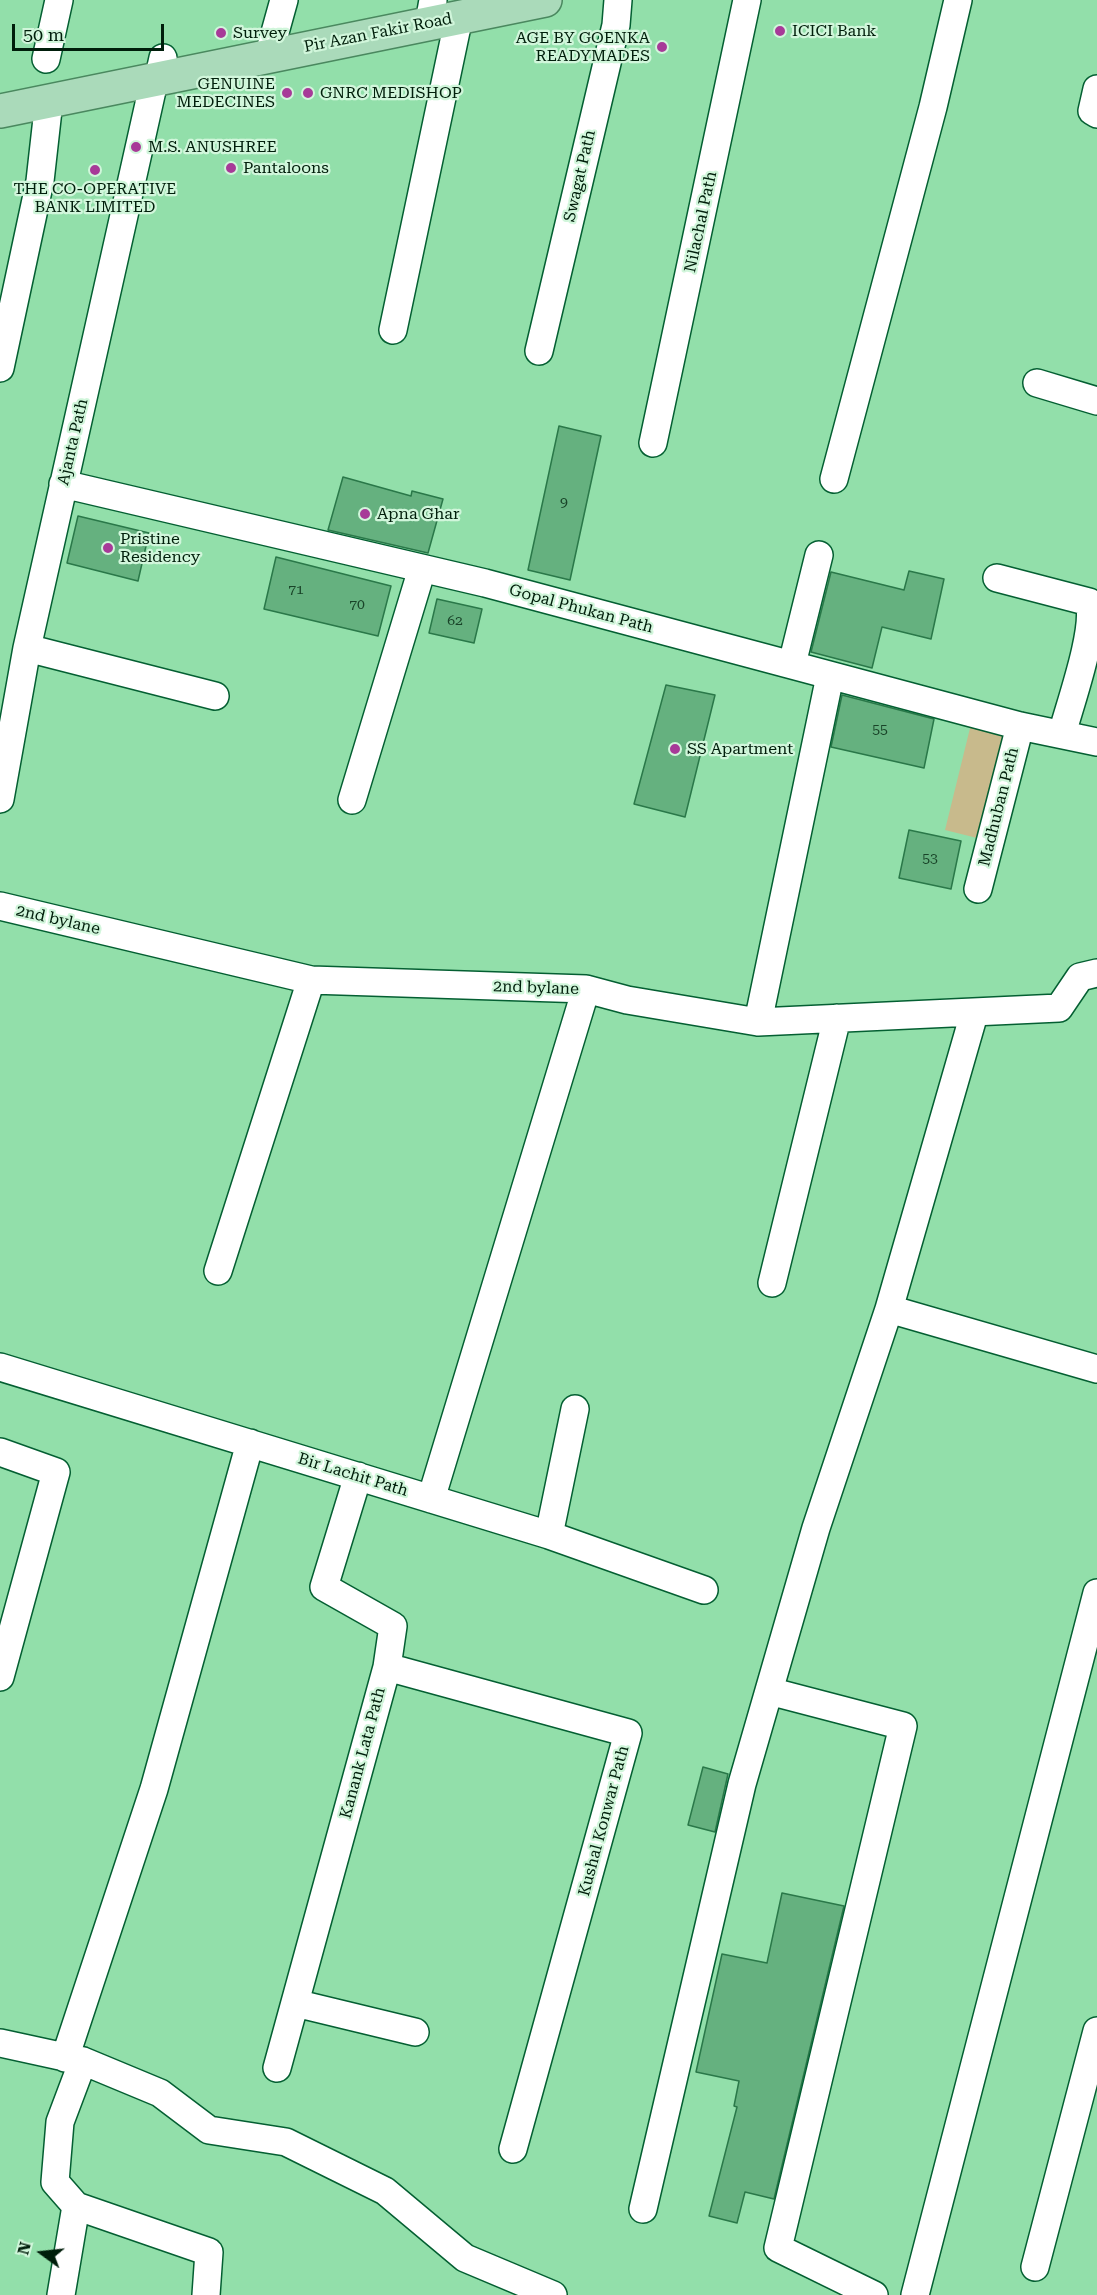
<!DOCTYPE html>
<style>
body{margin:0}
#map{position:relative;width:1097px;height:2295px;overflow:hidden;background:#92dfaa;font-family:"Roboto Serif",serif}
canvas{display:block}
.north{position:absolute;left:12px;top:2223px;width:60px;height:60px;-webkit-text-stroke:4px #d1f6db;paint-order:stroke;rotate:285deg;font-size:16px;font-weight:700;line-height:24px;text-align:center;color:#001e0b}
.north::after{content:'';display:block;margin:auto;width:21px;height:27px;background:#001e0b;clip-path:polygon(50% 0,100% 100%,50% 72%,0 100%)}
.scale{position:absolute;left:12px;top:24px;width:152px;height:27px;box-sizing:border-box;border:3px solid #001e0b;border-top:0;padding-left:8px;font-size:18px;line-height:21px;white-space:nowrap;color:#001e0b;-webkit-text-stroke:4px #d1f6db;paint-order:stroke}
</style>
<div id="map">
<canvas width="1097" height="2295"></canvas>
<div class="north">N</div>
<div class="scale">50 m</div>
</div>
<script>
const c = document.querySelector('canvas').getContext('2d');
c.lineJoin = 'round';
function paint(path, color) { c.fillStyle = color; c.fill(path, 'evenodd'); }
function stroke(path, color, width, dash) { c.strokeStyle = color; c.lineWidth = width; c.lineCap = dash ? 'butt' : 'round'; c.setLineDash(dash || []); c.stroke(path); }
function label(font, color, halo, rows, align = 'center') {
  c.font = font + ' "Roboto Serif",serif'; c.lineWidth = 4.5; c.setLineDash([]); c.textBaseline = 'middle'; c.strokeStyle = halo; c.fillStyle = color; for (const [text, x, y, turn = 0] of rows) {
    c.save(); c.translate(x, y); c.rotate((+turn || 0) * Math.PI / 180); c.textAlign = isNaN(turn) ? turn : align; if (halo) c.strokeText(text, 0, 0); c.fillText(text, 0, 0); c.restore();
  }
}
paint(new Path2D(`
 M972,720L1012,729L985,840L945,830Z`), '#c8ba8c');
const building = new Path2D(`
 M559,426L601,436L570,580L528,570Z
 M343,477L411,496L412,491L443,499L428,553L328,530Z
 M78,516L149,533L138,581L67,563Z
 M276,557L391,586L378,636L264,609Z
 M909,571L944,579L931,639L882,627L872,668L811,652L831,572L904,590Z
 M437,599L482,609L474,643L429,633Z
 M666,685L715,695L685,817L634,804Z
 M842,695L934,719L924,768L831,747Z
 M909,830L961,841L951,889L899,878Z
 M703,1767L728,1774L715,1832L688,1825Z
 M782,1893L844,1906L774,2199L745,2192L737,2223L709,2216L737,2107L734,2106L739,2081L696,2072L722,1954L767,1963Z`);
paint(building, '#65b17f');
stroke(building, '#2a7849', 1.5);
const minor = new Path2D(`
 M429,23L433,0
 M269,54L284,0
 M46,59L59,0
 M1097,89L1092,111L1097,114
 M393,330L459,17
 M539,351L616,25L618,0
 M0,368L40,181L49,101
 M1037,383L1097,401
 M653,443L747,0
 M834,479L933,107L958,0
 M63,484L485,583L1020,726L1097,742
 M997,578L1089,602C1097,629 1070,704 1062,734
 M27,648L215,696
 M792,664L819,555
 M0,799L27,648L153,86L159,76L163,58
 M352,800L422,569
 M978,889L1020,726
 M0,906L311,980L586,989L627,1000L758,1022L1059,1008L1080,977L1097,973
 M758,1022L830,676
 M218,1271L311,980
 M772,1283L837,1018
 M889,1309L1097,1369
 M0,1367L549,1535L704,1590
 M0,1452L56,1472L0,1677
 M431,1499L586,989
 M549,1535L575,1409
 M387,1667L628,1733L513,2149
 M769,1691L903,1726L778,2248L874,2295
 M295,2003L415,2032
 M0,2043L83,2061L160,2093L209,2130L286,2142L385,2191L465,2258L553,2295
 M65,2058L154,1789L250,1443
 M83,2061L60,2122L55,2182L76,2206L209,2252L206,2295
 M277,2068L387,1667L393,1626L324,1587L358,1476
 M643,2209L742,1784L816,1528L889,1309L974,1014
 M1035,2267L1097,2031
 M61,2295L76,2206
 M915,2295L1097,1593`);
const major = new Path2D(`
 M0,111L545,0`);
stroke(minor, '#045f32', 30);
stroke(major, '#4a885f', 36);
stroke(minor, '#fff', 27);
stroke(major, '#aadaba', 33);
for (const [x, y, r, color] of [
 [780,31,6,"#a73a98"],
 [221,33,6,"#a73a98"],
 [662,47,6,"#a73a98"],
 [287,93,6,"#a73a98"],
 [308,93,6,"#a73a98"],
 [136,147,6,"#a73a98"],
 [231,168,6,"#a73a98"],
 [95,170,6,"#a73a98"],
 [365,514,6,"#a73a98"],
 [108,548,6,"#a73a98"],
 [675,749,6,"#a73a98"]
]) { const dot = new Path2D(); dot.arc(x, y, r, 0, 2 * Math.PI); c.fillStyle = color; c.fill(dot); stroke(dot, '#d1f6db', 2); }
label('14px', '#194328', null, [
 ["9",564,503],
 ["71",296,590],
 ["70",357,605],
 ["62",455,621],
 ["55",880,730],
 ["53",930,859]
]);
label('16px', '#001e0b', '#d1f6db', [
 ["ICICI Bank",792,31],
 ["Survey",233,33],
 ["AGE BY GOENKA",650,38,"right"],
 ["READYMADES",650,56,"right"],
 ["GENUINE",275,84,"right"],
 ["MEDECINES",275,102,"right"],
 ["GNRC MEDISHOP",320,93],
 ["M.S. ANUSHREE",148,147],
 ["Pantaloons",243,168],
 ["THE CO-OPERATIVE",95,189,"center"],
 ["BANK LIMITED",95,207,"center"],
 ["Apna Ghar",377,514],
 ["Pristine",120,539],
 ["Residency",120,557],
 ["SS Apartment",687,749]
], 'left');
label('16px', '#001e0b', '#d1f6db', [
 ["Pir Azan Fakir Road",378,33,-11],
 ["Swagat Path",580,176,-77],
 ["Nilachal Path",701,222,-78],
 ["Ajanta Path",73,442,-77],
 ["Gopal Phukan Path",581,609,15],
 ["Madhuban Path",999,807,-76],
 ["2nd bylane",58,920,13],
 ["2nd bylane",536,988,2],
 ["Bir Lachit Path",353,1475,17],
 ["Kanank Lata Path",363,1753,-75],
 ["Kushal Konwar Path",604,1821,-75]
]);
</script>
